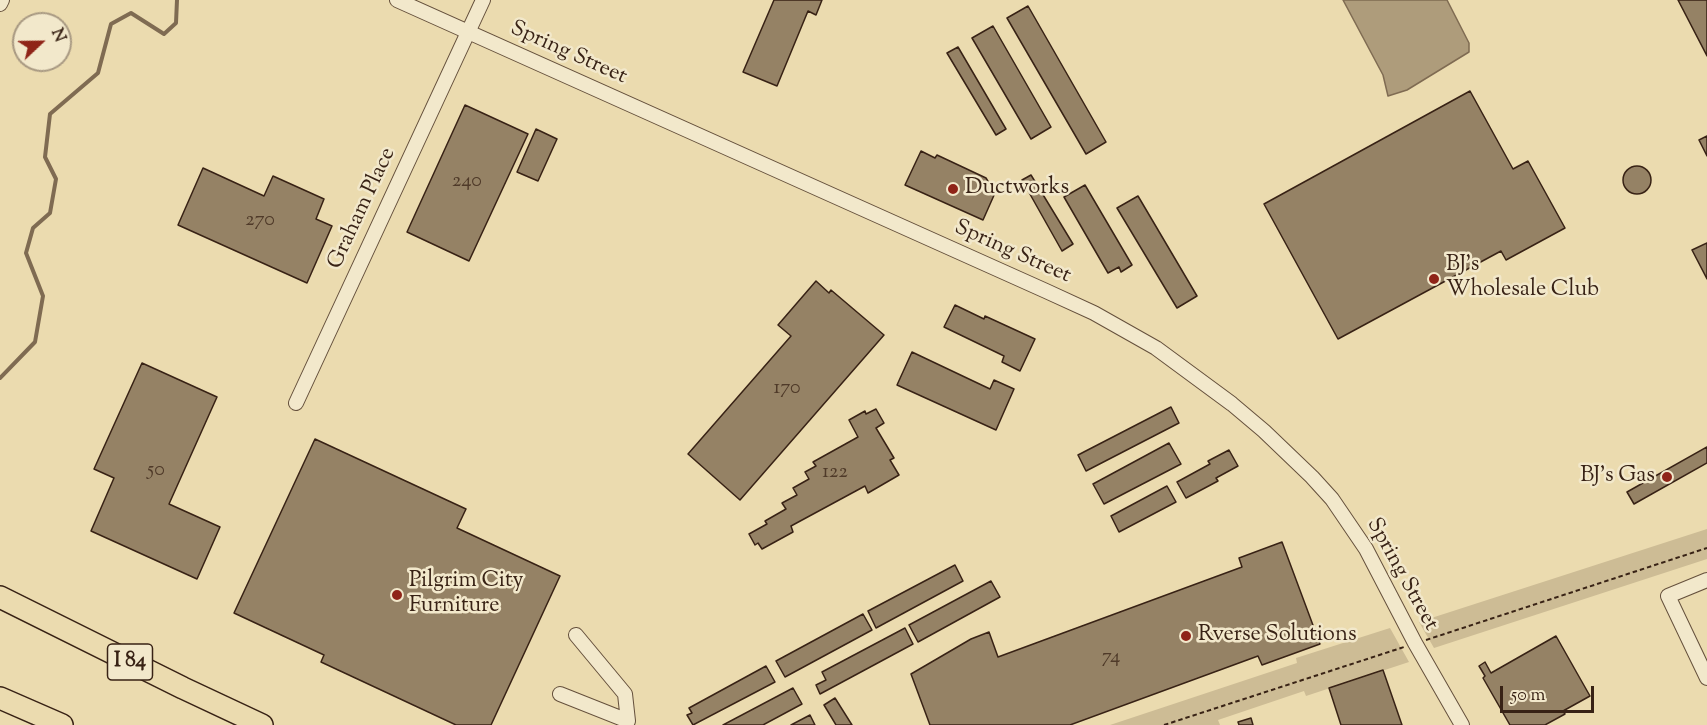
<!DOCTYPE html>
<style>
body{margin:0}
#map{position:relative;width:1707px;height:725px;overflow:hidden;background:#ebdbaf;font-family:"Sorts Mill Goudy",serif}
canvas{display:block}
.north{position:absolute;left:12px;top:12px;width:60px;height:60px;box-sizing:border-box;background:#f2e8cb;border:2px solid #a89982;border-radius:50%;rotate:68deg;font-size:16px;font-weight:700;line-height:24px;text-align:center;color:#382215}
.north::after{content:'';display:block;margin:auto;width:21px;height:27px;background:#8f2418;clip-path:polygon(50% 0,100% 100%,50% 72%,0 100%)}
.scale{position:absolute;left:1500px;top:686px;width:94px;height:27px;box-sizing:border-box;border:3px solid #382215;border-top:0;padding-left:8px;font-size:18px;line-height:21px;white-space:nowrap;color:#382215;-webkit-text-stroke:4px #f2e8cb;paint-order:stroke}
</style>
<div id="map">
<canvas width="1707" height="725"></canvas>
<div class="north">N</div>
<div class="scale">50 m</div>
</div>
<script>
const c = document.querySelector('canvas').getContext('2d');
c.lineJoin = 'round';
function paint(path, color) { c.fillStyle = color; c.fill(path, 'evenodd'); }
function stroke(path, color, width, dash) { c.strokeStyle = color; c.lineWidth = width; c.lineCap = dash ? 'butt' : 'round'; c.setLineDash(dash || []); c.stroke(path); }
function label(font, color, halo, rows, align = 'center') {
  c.font = font + ' "Sorts Mill Goudy",serif'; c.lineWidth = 5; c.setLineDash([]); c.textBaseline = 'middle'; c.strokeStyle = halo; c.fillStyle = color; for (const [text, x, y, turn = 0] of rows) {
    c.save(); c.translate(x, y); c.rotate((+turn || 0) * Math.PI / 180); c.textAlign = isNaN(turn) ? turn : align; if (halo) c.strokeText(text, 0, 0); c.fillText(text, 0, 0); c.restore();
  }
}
paint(new Path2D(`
 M1707,529V559L1434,648L1419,622Z
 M1390,628L1409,662L1306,696L1304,691L1218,720L1220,725H1110L1297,663L1296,658Z`), '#cdbc95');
const water = new Path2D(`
 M1343,0H1447L1469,43V52L1407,90L1388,96L1383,75Z`);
paint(water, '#ae9c7b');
stroke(water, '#7f6b52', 1.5);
stroke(new Path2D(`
 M0,378L35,342L43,296L26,253L33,228L50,213L56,179L45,157L50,114L98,73L111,24L131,13L164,34L176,23L177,0`), '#7f6b52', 4);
const building = new Path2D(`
 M774,0H822L816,15L808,11L777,86L743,72Z
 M1678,0H1707V56Z
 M1028,6L1106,142L1086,154L1007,18Z
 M993,26L1051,127L1031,139L972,38Z
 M958,47L1006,129L996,135L947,53Z
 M1470,91L1513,169L1528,161L1565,228L1506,260L1501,251L1338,339L1264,204Z
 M465,105L528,134L469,261L407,232Z
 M536,129L557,139L538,181L517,172Z
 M1707,136V156L1699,140Z
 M921,151L935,158L937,155L986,178L995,193L983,220L905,185Z
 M1623 180a14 14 0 1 1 28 0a14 14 0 1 1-28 0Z
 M203,168L264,196L273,176L324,199L316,219L332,226L307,283L178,225Z
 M1031,175L1073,244L1062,251L1022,180Z
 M1085,185L1132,265L1121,272L1119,267L1108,273L1064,197Z
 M1138,196L1197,296L1177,308L1117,208Z
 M1707,243V279L1692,250Z
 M816,281L829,293L831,290L884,335L740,500L688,454L791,336L778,325Z
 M955,305L984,319L985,316L1035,339L1020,371L1002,362L1004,356L944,327Z
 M912,352L990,389L994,380L1014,389L996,430L897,385Z
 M142,363L217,397L169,504L220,527L197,579L91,531L114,478L94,469Z
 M1171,407L1179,423L1086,471L1078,455Z
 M876,409L884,423L876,428L894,458L890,460L899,475L868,493L865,486L791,526L793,532L762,549L758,543L755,545L749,534L767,524L765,521L786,509L782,503L797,495L793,488L809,479L805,472L816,466L813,462L858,437L849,420L865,411L866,414Z
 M315,439L466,509L457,528L560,576L491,725H456L321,662L324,655L234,613Z
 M1169,443L1181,464L1104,504L1093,484Z
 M1707,447V463L1634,504L1627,492Z
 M1229,450L1238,466L1216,478L1218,481L1186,498L1177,482L1210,464L1208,461Z
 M1167,486L1176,502L1119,532L1111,516Z
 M1282,542L1320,644L1262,665L1258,656L1070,725H930L911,674L971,639L989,632L998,657L1242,567L1239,558Z
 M955,565L963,581L876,628L868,611Z
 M991,581L1000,597L918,642L909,625Z
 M863,614L872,630L785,677L776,661Z
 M905,628L913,644L820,694L816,685L826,680L822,672Z
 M1556,636L1590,696L1563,711L1565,714L1545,725H1510L1483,678L1485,676L1479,666L1485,662L1491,673Z
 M766,666L775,682L693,725L687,715L692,713L689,708Z
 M1383,670L1402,725H1341L1329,688Z
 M793,688L802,704L763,725H723Z
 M835,698L852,725H836L824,705Z
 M810,715L815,725H791Z
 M1251,718L1253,725H1239L1238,722Z`);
paint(building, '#958265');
stroke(building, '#382215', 1.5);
const minor = new Path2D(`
 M397,0L1046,291L1094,313L1156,348L1232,404L1264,431L1312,477L1332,499L1366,549L1415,643L1462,725
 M0,4L2,0
 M296,403L483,0
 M1707,580L1668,596L1707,678
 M560,694L628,721L625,694L576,635`);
const highway = new Path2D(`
 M0,597L183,688L262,725
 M0,698L62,725`);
stroke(minor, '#65503c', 16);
stroke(highway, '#382215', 24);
stroke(new Path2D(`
 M1426,640L1707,548
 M1164,725L1404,647`), '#382215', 2, [4.5, 3]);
stroke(minor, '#f2e8cb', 14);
stroke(highway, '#ebdbaf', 21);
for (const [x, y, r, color] of [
 [953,189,6,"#8f2418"],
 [1434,279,6,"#8f2418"],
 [1667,477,6,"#8f2418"],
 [397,595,6,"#8f2418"],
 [1186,636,6,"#8f2418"]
]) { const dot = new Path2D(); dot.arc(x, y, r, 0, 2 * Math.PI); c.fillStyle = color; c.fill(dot); stroke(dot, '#f2e8cb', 2); }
label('20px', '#4f3a29', null, [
 ["240",467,183],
 ["270",260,222],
 ["170",787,390],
 ["50",156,472],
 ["122",835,474],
 ["74",1111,659]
]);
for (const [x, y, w] of [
 [130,662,45]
]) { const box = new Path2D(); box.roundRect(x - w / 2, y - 18, w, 36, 4.5); c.fillStyle = '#f2e8cb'; c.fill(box); stroke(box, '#382215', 1.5); }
label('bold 21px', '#382215', null, [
 ["I 84",130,662]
]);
label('22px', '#382215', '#f2e8cb', [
 ["Spring Street",568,54,24],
 ["Graham Place",363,209,-65],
 ["Spring Street",1012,253,24],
 ["Spring Street",1401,575,61]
]);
label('22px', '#382215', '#f2e8cb', [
 ["Ductworks",965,189],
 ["BJ's",1446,266],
 ["Wholesale Club",1446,291],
 ["BJ's Gas",1655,477,"right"],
 ["Pilgrim City",409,582],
 ["Furniture",409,607],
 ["Rverse Solutions",1198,636]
], 'left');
</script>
